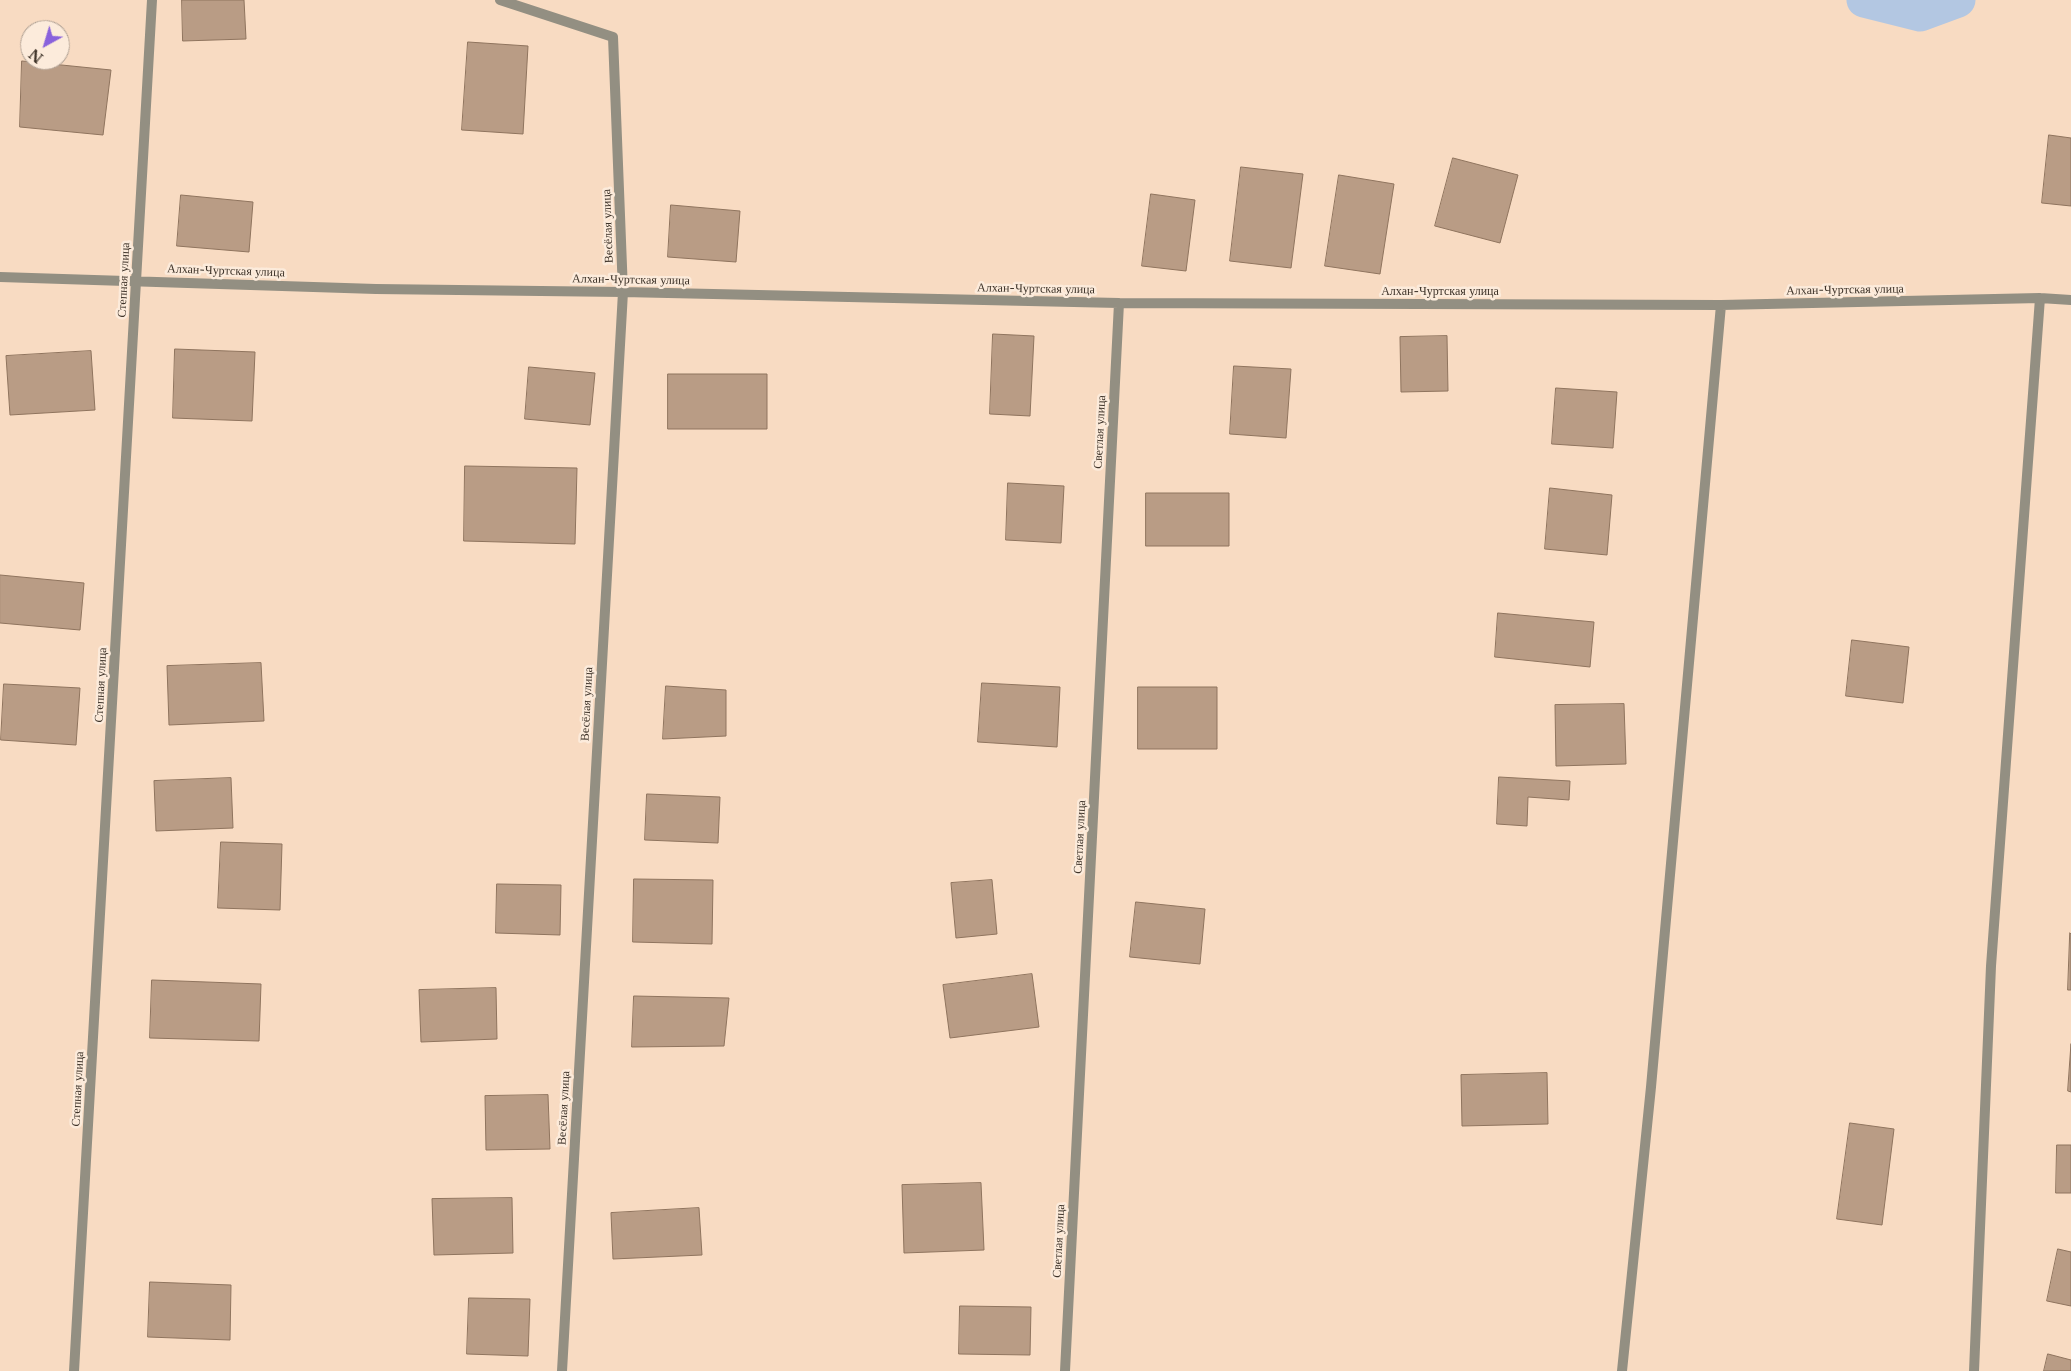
<!DOCTYPE html>
<meta charset="utf-8">
<style>
body{margin:0}
#map{position:relative;width:2071px;height:1371px;overflow:hidden;background:#f8dbc2;font-family:"Libre Baskerville",serif}
canvas{display:block}
.north{position:absolute;left:20px;top:20px;width:50px;height:50px;box-sizing:border-box;background:#fcebdb;border:1px solid #b0a194;border-radius:50%;rotate:219deg;font-size:14px;font-weight:700;line-height:20px;text-align:center;color:#3e3329}
.north::after{content:'';display:block;margin:auto;width:18px;height:22px;background:#8961dc;clip-path:polygon(50% 0,100% 100%,50% 72%,0 100%)}
</style>
<div id="map">
<canvas width="2071" height="1371"></canvas>
<div class="north">N</div>
</div>
<script>
const c = document.querySelector('canvas').getContext('2d');
c.lineJoin = 'round';
function stroke(path, color, width, dash) { c.strokeStyle = color; c.lineWidth = width; c.lineCap = dash ? 'butt' : 'round'; c.setLineDash(dash || []); c.stroke(path); }
function paint(path, color) { c.fillStyle = color; c.fill(path, 'evenodd'); }
function label(font, color, halo, rows, align = 'center') {
  c.font = font + ' "Libre Baskerville",serif'; c.lineWidth = 5; c.setLineDash([]); c.textBaseline = 'middle'; c.strokeStyle = halo; c.fillStyle = color; for (const [text, x, y, turn = 0] of rows) {
    c.save(); c.translate(x, y); c.rotate((+turn || 0) * Math.PI / 180); c.textAlign = isNaN(turn) ? turn : align; if (halo) c.strokeText(text, 0, 0); c.fillText(text, 0, 0); c.restore();
  }
}
stroke(new Path2D(`
 M1864,0L1920,14L1958,0`), '#b3c7e2', 35);
const building = new Path2D(`
 M182,0H244L246,39L183,41Z
 M468,42L528,46L523,134L462,130Z
 M22,61L111,70L103,135L20,127Z
 M2049,135L2071,138V206L2042,203Z
 M1453,158L1518,175L1500,243L1435,226Z
 M1241,167L1303,174L1291,268L1230,261Z
 M1339,175L1394,184L1380,274L1325,266Z
 M1151,194L1195,200L1186,271L1142,266Z
 M181,195L253,202L249,252L177,246Z
 M671,205L740,211L736,262L668,257Z
 M993,334L1034,336L1030,416L990,414Z
 M1447,336L1448,391L1401,392L1400,337Z
 M175,349L255,352L252,421L173,418Z
 M91,351L95,410L10,415L6,356Z
 M1234,366L1291,369L1286,438L1230,434Z
 M529,367L595,373L590,425L525,419Z
 M668,374H767V429H668Z
 M1556,388L1617,392L1613,448L1552,444Z
 M465,466L577,468L575,544L464,541Z
 M1008,483L1064,486L1061,543L1006,540Z
 M1550,488L1612,495L1607,555L1545,549Z
 M1146,493H1229V546H1146Z
 M0,575L84,583L80,630L0,623Z
 M1498,613L1594,622L1590,667L1495,657Z
 M1852,640L1909,647L1903,703L1846,696Z
 M261,663L264,721L169,725L167,666Z
 M982,683L1060,687L1057,747L978,742Z
 M4,684L80,688L76,745L1,740Z
 M666,686L726,690V736L663,739Z
 M1138,687H1217V749H1138Z
 M1624,704L1626,764L1556,766L1555,705Z
 M1499,777L1570,781L1569,800L1528,797L1527,826L1497,824Z
 M231,778L233,828L156,831L154,781Z
 M647,794L720,797L718,843L645,840Z
 M221,842L282,844L280,910L218,908Z
 M634,879L713,880L712,944L633,942Z
 M992,880L997,934L956,938L951,883Z
 M497,884L561,885L560,935L496,933Z
 M1136,902L1205,909L1200,964L1130,957Z
 M2070,933L2071,934V990H2068Z
 M1032,974L1039,1027L950,1038L943,985Z
 M152,980L261,984L259,1041L150,1038Z
 M496,988L497,1039L421,1042L419,990Z
 M634,996L729,998L724,1046L632,1047Z
 M2071,1044V1092L2068,1091Z
 M1547,1073L1548,1124L1462,1126L1461,1075Z
 M548,1095L550,1149L486,1150L485,1096Z
 M1850,1123L1894,1129L1882,1225L1837,1219Z
 M2057,1145H2071V1193H2056Z
 M981,1183L984,1250L904,1253L902,1185Z
 M512,1198L513,1253L434,1255L432,1199Z
 M699,1208L702,1255L613,1259L611,1213Z
 M2058,1249L2071,1252V1306L2047,1301Z
 M150,1282L231,1285L230,1340L148,1337Z
 M469,1298L530,1299L528,1356L467,1354Z
 M960,1306L1031,1307L1030,1355L959,1354Z
 M2048,1354L2071,1360V1371H2044Z`);
paint(building, '#b99c85');
stroke(building, '#8f745e', 1);
stroke(new Path2D(`
 M500,0L613,37L623,292L562,1371
 M0,277L376,289L623,292L1119,303L1721,305L2040,298L2071,300
 M74,1371L152,0
 M1065,1371L1119,303
 M1622,1371L1651,1087L1721,305
 M1974,1371L1991,966L2040,298`), '#938f82', 10);
label('12px', '#3e3329', '#fcebdb', [
 ["Весёлая улица",608,226,-92],
 ["Алхан-Чуртская улица",226,271,2],
 ["Степная улица",124,280,-87],
 ["Алхан-Чуртская улица",631,280,1],
 ["Алхан-Чуртская улица",1036,289,1],
 ["Алхан-Чуртская улица",1845,290,-1],
 ["Алхан-Чуртская улица",1440,292],
 ["Светлая улица",1100,432,-87],
 ["Степная улица",101,685,-87],
 ["Весёлая улица",587,704,-87],
 ["Светлая улица",1080,837,-87],
 ["Степная улица",78,1089,-87],
 ["Весёлая улица",564,1108,-87],
 ["Светлая улица",1059,1241,-87]
]);
</script>
